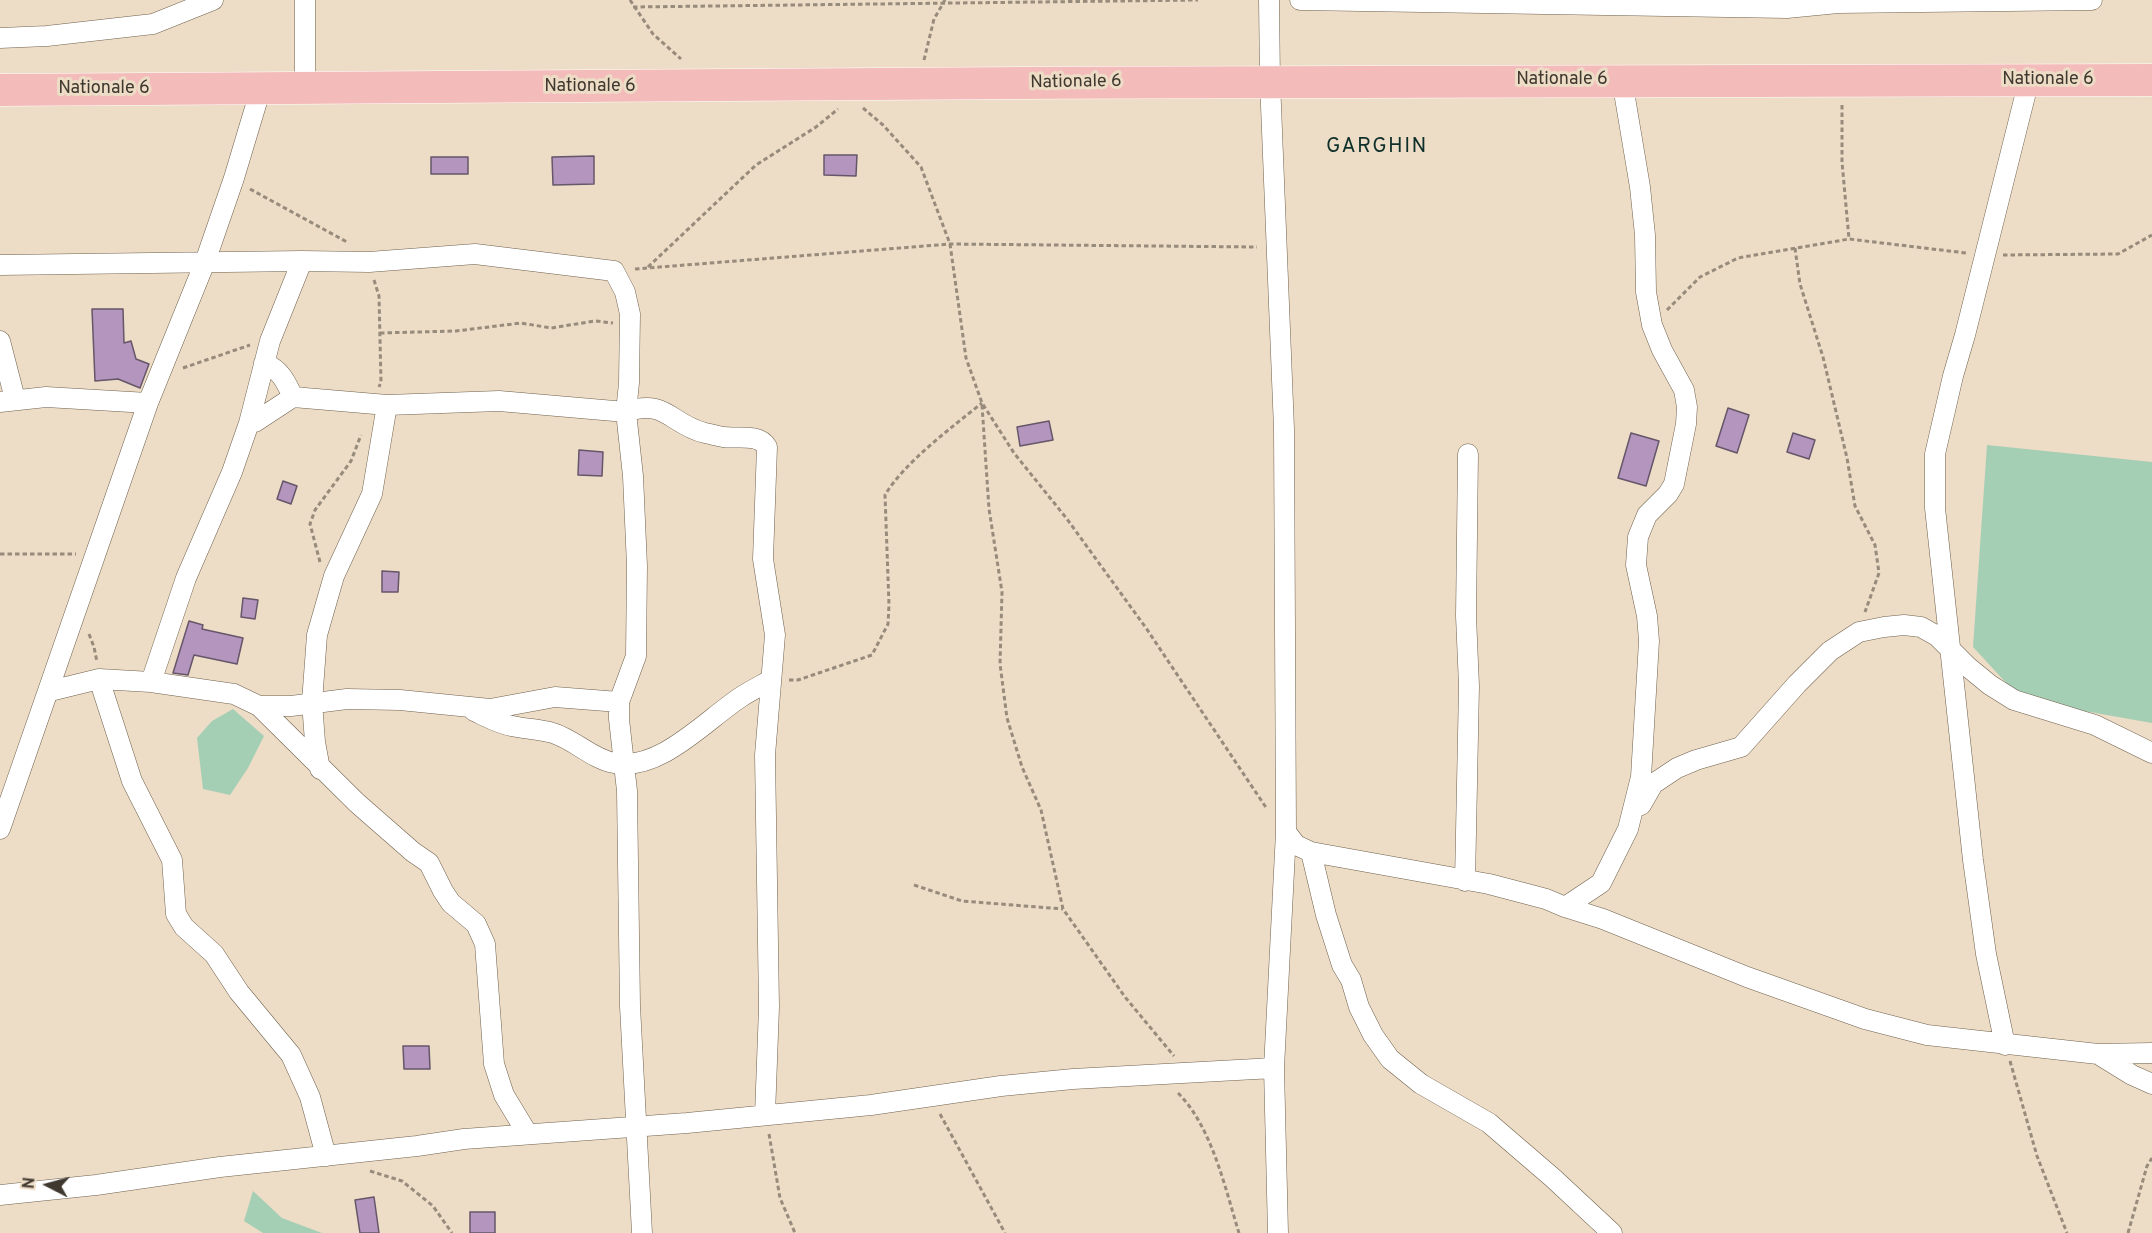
<!DOCTYPE html>
<style>
body{margin:0}
#map{position:relative;width:2152px;height:1233px;overflow:hidden;background:#eddcc6;font-family:Overpass,sans-serif}
canvas{display:block}
.north{position:absolute;left:18px;top:1155px;width:60px;height:60px;-webkit-text-stroke:4px #eddcc6;paint-order:stroke;rotate:276deg;font-size:16px;font-weight:700;line-height:24px;text-align:center;color:#3f382f}
.north::after{content:'';display:block;margin:auto;width:21px;height:27px;background:#3f382f;clip-path:polygon(50% 0,100% 100%,50% 72%,0 100%)}
</style>
<div id="map">
<canvas width="2152" height="1233"></canvas>
<div class="north">N</div>
</div>
<script>
const c = document.querySelector('canvas').getContext('2d');
c.lineJoin = 'round';
function paint(path, color) { c.fillStyle = color; c.fill(path, 'evenodd'); }
function stroke(path, color, width, dash) { c.strokeStyle = color; c.lineWidth = width; c.lineCap = dash ? 'butt' : 'round'; c.setLineDash(dash || []); c.stroke(path); }
function label(font, color, halo, rows, align = 'center') {
  c.font = font + ' Overpass,sans-serif'; c.lineWidth = 6; c.setLineDash([]); c.textBaseline = 'middle'; c.strokeStyle = halo; c.fillStyle = color; for (const [text, x, y, turn = 0] of rows) {
    c.save(); c.translate(x, y); c.rotate((+turn || 0) * Math.PI / 180); c.textAlign = isNaN(turn) ? turn : align; if (halo) c.strokeText(text, 0, 0); c.fillText(text, 0, 0); c.restore();
  }
}
paint(new Path2D(`
 M1987,445L2152,462V723L2022,700L1973,647Z
 M233,709L264,736L248,768L230,795L203,789L197,738L212,721Z
 M253,1191L282,1218L322,1233H263L244,1221Z`), '#a5cfb5');
const building = new Path2D(`
 M824,155H857L856,176L824,175Z
 M594,156V184L553,185L552,157Z
 M431,157H468V174H431Z
 M92,309H123L124,343L131,341L136,359L149,364L140,388L118,379L95,381Z
 M1728,408L1749,415L1737,453L1716,446Z
 M1049,421L1053,440L1020,446L1017,427Z
 M1631,433L1659,441L1646,486L1618,478Z
 M1793,433L1815,440L1809,459L1787,452Z
 M579,450L603,452L602,476L578,475Z
 M283,481L297,486L291,504L277,499Z
 M382,571L399,572L398,592H382Z
 M243,598L258,600L255,619L241,617Z
 M189,621L203,625L202,629L243,638L237,664L194,655L188,675L173,673Z
 M403,1046H429L430,1069H404Z
 M374,1197L379,1233H360L355,1200Z
 M470,1212H495V1233H470Z`);
paint(building, '#b395bd');
stroke(building, '#655669', 1.5);
const street = new Path2D(`
 M1269,0L1270,81L1284,429L1286,832L1274,1068L1278,1233
 M1300,0L1787,8L1838,3L2092,0
 M0,38L47,36L153,24L213,0
 M305,88V0
 M0,265L302,261L369,262L475,254L614,271L625,292L630,314L629,383L626,412L633,476L637,566L636,656L619,702V719L627,791L630,1006L642,1233
 M0,341L15,399
 M264,363C281,370 286,382 293,397
 M0,402L46,397L148,403
 M249,423L255,422L293,397L387,405L499,401L626,412C666,398 671,425 705,433C711,434 717,436 723,437C737,439 759,433 767,447L763,559L775,635L765,755L769,1007L765,1115
 M99,679L132,781L172,860L176,914L184,927L214,954L239,992L291,1055L310,1097L326,1156
 M151,682L186,578L232,472L249,423L270,341L302,261
 M50,691L99,679L151,682L234,694L259,706H291L347,699L400,700L490,709L555,697L619,702
 M259,706L357,803L413,852L429,863L443,891L451,903L476,924L485,944L494,1064L504,1095L527,1133
 M474,711C487,717 499,724 512,726C526,729 539,729 553,733C575,740 592,759 614,763C660,772 707,719 741,697C750,691 760,686 769,681
 M320,769L315,742L312,702L317,635L334,576L372,494L387,405
 M1641,805L1653,784L1677,768L1696,760L1741,747L1797,684L1830,651L1859,632L1884,627L1904,625L1921,627L1937,636L1968,667L1990,685L2014,700L2095,725L2152,753
 M0,829L148,403L205,262L234,178L261,88
 M1286,832L1296,845L1311,852L1489,884L1546,899L1565,907L1601,883L1628,829L1641,777L1649,641L1647,616L1636,565L1638,537L1647,515L1668,494L1674,484L1686,424L1687,407L1684,390L1662,350L1652,325L1646,292L1645,235L1640,187L1622,80
 M1311,852L1326,915L1342,965L1351,980L1359,1007L1373,1035L1390,1059L1421,1084L1489,1123L1553,1178L1612,1233
 M1465,881L1469,686L1466,616L1468,454
 M1565,907L1603,919L1747,977L1865,1019L1927,1035L2098,1054L2152,1053
 M2005,1045L1986,954L1973,860L1935,508V454L1953,376L1965,335L2029,80
 M2098,1054L2132,1075L2152,1084
 M0,1195L96,1185L220,1167L417,1146L464,1139L687,1123L871,1105L1001,1086L1073,1079L1274,1068`);
const primary = new Path2D(`
 M0,90C717,84 1435,80 2152,80`);
stroke(street, '#6f614d', 21);
stroke(primary, '#fff', 33);
stroke(new Path2D(`
 M630,0L653,34L681,59
 M633,7L1198,0
 M924,60L934,19L945,0
 M1842,105V162L1849,239
 M863,108L883,125L921,167L950,244L966,358L982,403L1014,453L1067,519L1146,628L1267,809
 M250,189L347,242
 M1795,248L1800,284L1823,357L1847,458L1855,506L1875,545L1879,573L1865,612
 M2003,255L2118,254L2152,235
 M648,267L756,165L816,127L838,109
 M635,269L950,244L1257,247
 M374,280L379,296L381,382L379,387
 M1667,310L1700,277L1738,258L1849,239L1966,253
 M380,333L456,331L521,323L551,328L595,321L613,323
 M183,368L250,345
 M982,405L989,509L1002,592L1000,664L1007,718L1022,767L1041,810L1063,909L1125,997L1174,1056
 M0,554H76
 M320,562L310,524L315,510L351,461L361,435
 M89,634L94,647L97,662
 M789,680H798L872,655L888,624L889,605L885,495C904,463 952,427 982,403
 M914,885L962,901L1063,909
 M2010,1061L2037,1156L2067,1233
 M1178,1093C1212,1127 1225,1188 1239,1233
 M940,1114L1005,1233
 M769,1134L780,1198L795,1233
 M370,1171L402,1181L433,1206L452,1233
 M2128,1233L2147,1166L2152,1158`), '#978b7b', 3, [4.5, 3]);
stroke(street, '#fff', 20);
stroke(primary, '#f3bcba', 32);
label('18px', '#3f382f', '#eddcc6', [
 ["Nationale 6",1562,80],
 ["Nationale 6",2048,80],
 ["Nationale 6",1076,83,-1],
 ["Nationale 6",590,87],
 ["Nationale 6",104,89]
]);
c.letterSpacing = '1.5px';
label('21px', '#0e2f2a', '#eddcc6', [
 ["GARGHIN",1377,148]
]);
c.letterSpacing = '0px';
</script>
